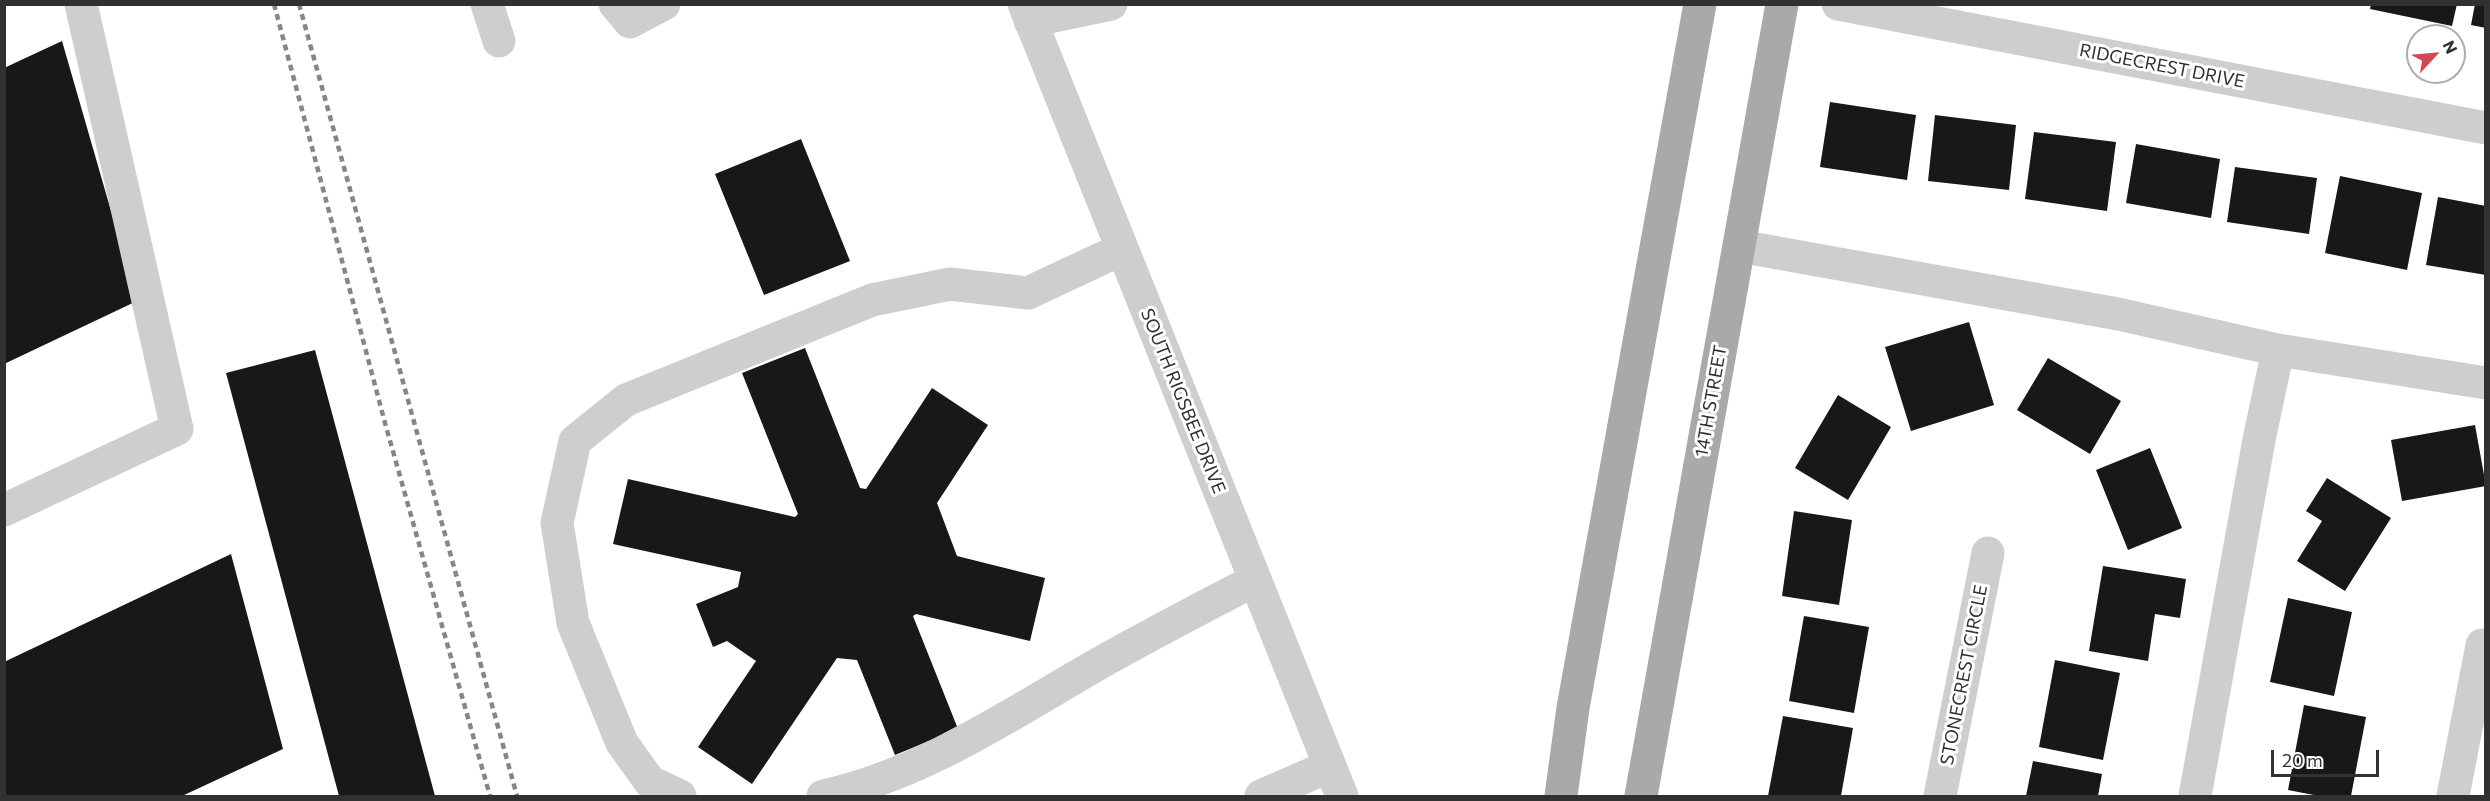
<!DOCTYPE html>
<style>
body{margin:0}
#map{position:relative;width:2490px;height:801px;overflow:hidden;background:#fff;font-family:Commissioner,sans-serif}
canvas{display:block}
.frame{position:absolute;inset:0;border:6px solid #313131;pointer-events:none}
.north{position:absolute;left:2406px;top:24px;width:60px;height:60px;box-sizing:border-box;background:#fff;border:2px solid #adadad;border-radius:50%;rotate:64deg;font-size:16px;font-weight:700;line-height:24px;text-align:center;color:#313131}
.north::after{content:'';display:block;margin:auto;width:21px;height:27px;background:#d34853;clip-path:polygon(50% 0,100% 100%,50% 72%,0 100%)}
.scale{position:absolute;left:2271px;top:750px;width:108px;height:27px;box-sizing:border-box;border:3px solid #313131;border-top:0;padding-left:8px;font-size:18px;line-height:21px;white-space:nowrap;color:#313131;-webkit-text-stroke:4px #fff;paint-order:stroke}
</style>
<div id="map">
<canvas width="2490" height="801"></canvas>
<div class="frame"></div>
<div class="north">N</div>
<div class="scale">20 m</div>
</div>
<script>
const c = document.querySelector('canvas').getContext('2d');
c.lineJoin = 'round';
function paint(path, color) { c.fillStyle = color; c.fill(path, 'evenodd'); }
function stroke(path, color, width, dash) { c.strokeStyle = color; c.lineWidth = width; c.lineCap = dash ? 'butt' : 'round'; c.setLineDash(dash || []); c.stroke(path); }
function label(font, color, halo, rows, align = 'center') {
  c.font = font + ' Commissioner,sans-serif'; c.lineWidth = 6; c.setLineDash([]); c.textBaseline = 'middle'; c.strokeStyle = halo; c.fillStyle = color; for (const [text, x, y, turn = 0] of rows) {
    c.save(); c.translate(x, y); c.rotate((+turn || 0) * Math.PI / 180); c.textAlign = isNaN(turn) ? turn : align; if (halo) c.strokeText(text, 0, 0); c.fillText(text, 0, 0); c.restore();
  }
}
paint(new Path2D(`
 M2371,4H2457L2452,26L2370,9Z
 M2475,4H2486V28L2471,25Z
 M62,41L137,301L4,364V68Z
 M1830,102L1916,115L1907,180L1820,167Z
 M1935,115L2016,125L2009,190L1928,181Z
 M2034,132L2116,142L2107,211L2025,199Z
 M801,139L850,261L764,295L715,174Z
 M2136,144L2220,159L2211,218L2126,203Z
 M2235,167L2317,178L2309,234L2227,222Z
 M2340,176L2422,193L2407,270L2325,253Z
 M2438,197L2486,206V275L2426,265Z
 M1969,322L1994,405L1911,431L1885,347Z
 M805,348L860,488L866,489L932,388L988,425L937,503L957,556L1045,578L1030,641L916,614L913,616L958,729L895,755L857,660L837,658L752,784L698,747L756,661L727,641L713,647L696,604L738,587L741,572L613,544L628,479L795,517L798,514L742,373Z
 M315,350L435,796H339L226,373Z
 M2048,358L2121,401L2090,454L2017,410Z
 M1838,395L1891,427L1848,500L1795,468Z
 M2475,425L2486,486L2402,501L2391,440Z
 M2150,448L2182,528L2128,550L2096,470Z
 M2327,478L2391,518L2345,591L2297,561L2322,521L2306,511Z
 M1794,511L1852,520L1839,605L1782,596Z
 M231,554L283,749L182,796H4V662Z
 M2103,566L2186,579L2180,618L2155,614L2148,661L2089,651Z
 M2288,598L2352,612L2334,696L2270,682Z
 M1804,616L1869,627L1854,713L1789,701Z
 M2055,660L2120,673L2103,760L2039,747Z
 M2304,705L2366,717L2351,796H2319L2288,790Z
 M1783,716L1853,728L1841,796H1768Z
 M2033,761L2102,774L2098,796H2026Z`), '#181818');
stroke(new Path2D(`
 M487,4L499,41
 M615,4L630,22L664,4
 M1024,4L1342,796
 M1838,4L2486,128
 M1030,21L1111,4
 M1739,246L2118,314L2278,350L2486,383
 M4,510L177,429L81,4
 M680,796L650,782L622,743L573,623L557,523L575,441L626,400L872,300L950,284L1028,293L1122,249
 M823,796C919,775 1002,720 1086,671C1141,639 1198,610 1255,580
 M1261,796L1330,766
 M1940,796L1988,553
 M2195,796L2259,440L2278,350
 M2453,796L2482,645`), '#cecece', 33);
stroke(new Path2D(`
 M1561,796L1573,708L1700,4
 M1641,796L1782,4`), '#a9a9a9', 33);
stroke(new Path2D(`
 M274,4L385,423L490,796
 M299,4L517,796`), '#868686', 4.5, [6, 4.5]);
label('18px', '#313131', '#fff', [
 ["RIDGECREST DRIVE",2162,66,11],
 ["SOUTH RIGSBEE DRIVE",1183,401,68],
 ["14TH STREET",1711,401,-80],
 ["STONECREST CIRCLE",1964,675,-79]
]);
</script>
